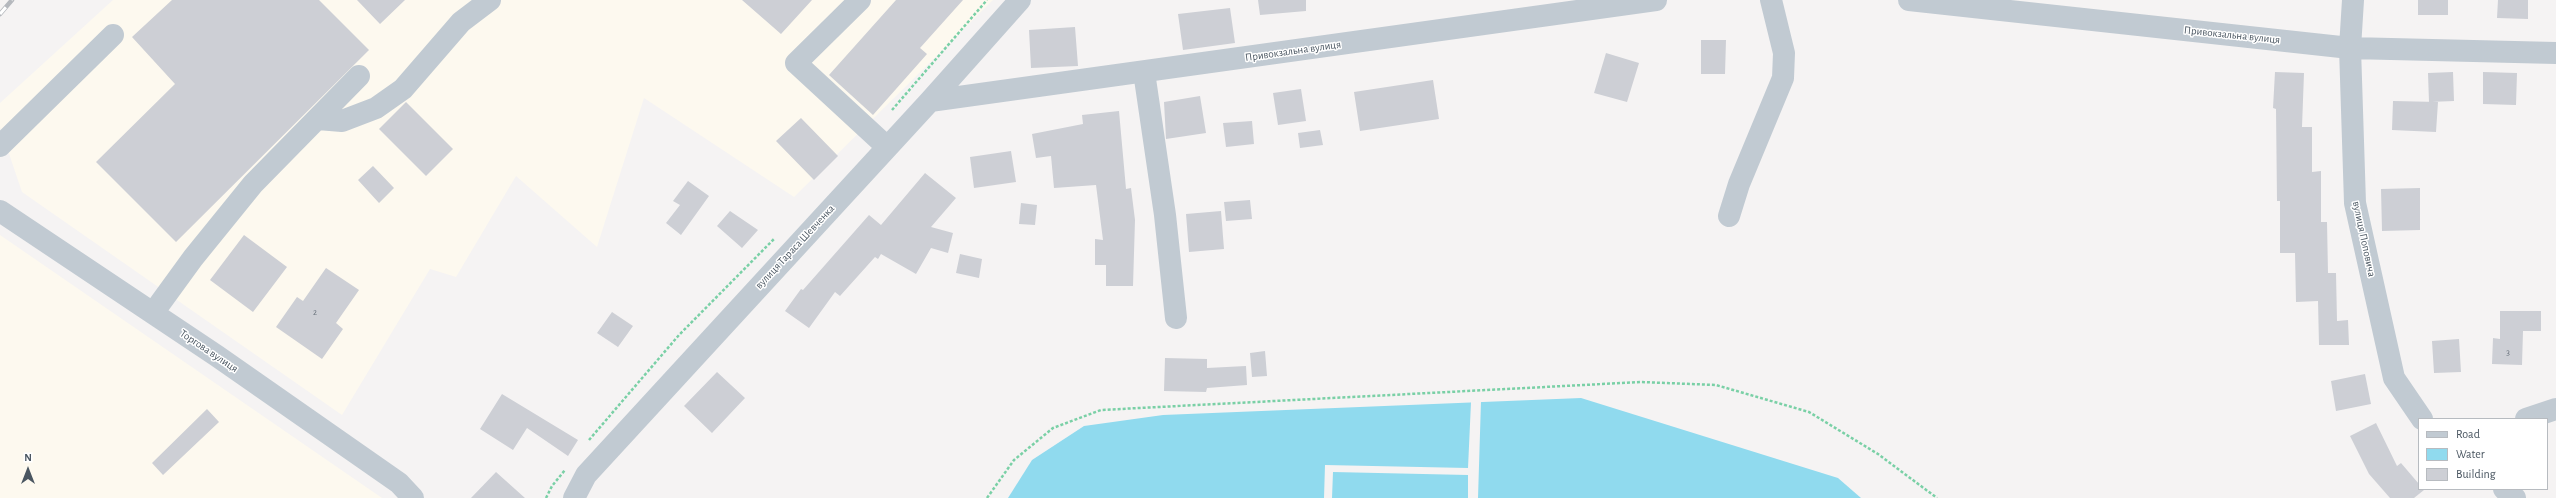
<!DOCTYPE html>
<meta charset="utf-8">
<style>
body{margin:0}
#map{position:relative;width:2556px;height:498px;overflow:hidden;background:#f5f3f3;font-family:"Alegreya Sans",sans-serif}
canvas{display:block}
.legend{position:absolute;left:2418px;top:418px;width:130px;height:72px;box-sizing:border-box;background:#fff;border:1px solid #b7bbc0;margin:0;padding:5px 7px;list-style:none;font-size:12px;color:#4a5661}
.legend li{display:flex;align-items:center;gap:8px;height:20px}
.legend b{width:20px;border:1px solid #b7bbc0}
.north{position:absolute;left:8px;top:450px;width:40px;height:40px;-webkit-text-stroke:3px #fff;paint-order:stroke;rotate:0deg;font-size:11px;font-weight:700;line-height:16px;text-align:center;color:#4a5661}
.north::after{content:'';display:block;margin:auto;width:14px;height:18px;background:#4a5661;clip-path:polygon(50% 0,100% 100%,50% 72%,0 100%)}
</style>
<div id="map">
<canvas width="2556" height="498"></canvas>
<ul class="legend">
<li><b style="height:5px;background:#c1cad2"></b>Road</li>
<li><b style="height:11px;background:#90daee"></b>Water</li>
<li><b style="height:11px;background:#cdcfd5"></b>Building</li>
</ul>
<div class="north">N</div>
</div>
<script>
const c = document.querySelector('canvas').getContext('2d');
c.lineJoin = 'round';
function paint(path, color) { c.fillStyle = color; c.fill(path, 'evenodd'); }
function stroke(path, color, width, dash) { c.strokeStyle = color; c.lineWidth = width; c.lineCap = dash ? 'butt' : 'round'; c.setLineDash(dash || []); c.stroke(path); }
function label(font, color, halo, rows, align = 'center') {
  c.font = font + ' "Alegreya Sans",sans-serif'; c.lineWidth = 3; c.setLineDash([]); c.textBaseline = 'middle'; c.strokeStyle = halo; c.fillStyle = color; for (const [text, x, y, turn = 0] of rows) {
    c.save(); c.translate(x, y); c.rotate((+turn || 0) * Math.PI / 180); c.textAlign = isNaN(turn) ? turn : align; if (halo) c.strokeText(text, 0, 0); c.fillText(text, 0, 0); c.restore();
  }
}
paint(new Path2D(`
 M113,0H993L794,197L644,98L597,247L516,176L456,277L430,269L342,415L22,192L0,127V103Z
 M0,235L382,498H0Z`), '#fdf9ef');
paint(new Path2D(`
 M1581,398L1838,478L1861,498H1008L1032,460L1084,426L1163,415Z`), '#90daee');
paint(new Path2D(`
 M1481,401L1478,498H1468V475L1333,472L1332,498H1324L1325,465L1468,468L1471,402Z`), '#f5f3f3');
paint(new Path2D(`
 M172,0H319L369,50L176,242L96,162L175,84L132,37Z
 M357,0H405L380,24Z
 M742,0H812L781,34Z
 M896,0H963L920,48L927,54L873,115L829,75Z
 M1258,0H1306V11L1260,15Z
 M2418,0H2448V15H2418Z
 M2498,0H2528V19L2497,18Z
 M1230,8L1235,43L1183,50L1178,14Z
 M1075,27L1078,66L1031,68L1029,30Z
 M1701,40H1726L1725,74H1701Z
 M1606,53L1639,63L1627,102L1594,93Z
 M2275,72L2304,73L2302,127H2312V172L2321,171V222H2327L2328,273H2336L2337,321L2348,320L2349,345H2319L2318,301L2296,302L2295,253H2280V201H2277L2276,109L2273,108Z
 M2453,72L2454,101L2429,102L2428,73Z
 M2483,72L2517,73L2516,105L2483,104Z
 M1433,80L1439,119L1360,131L1354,92Z
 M1301,89L1306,121L1278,125L1273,93Z
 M1200,96L1206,133L1166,139L1164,102Z
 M2393,101L2438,102L2436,132L2392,130Z
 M406,102L453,149L426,176L379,129Z
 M1119,111L1126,189L1131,188L1135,220L1133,286H1106V265H1095V239L1103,240L1096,185L1054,188L1051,156L1036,158L1032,134L1083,124L1082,115Z
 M801,118L838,156L814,180L776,141Z
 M1252,121L1254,144L1226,147L1223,123Z
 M1320,130L1323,145L1300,148L1298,133Z
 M1011,151L1016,182L974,188L970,157Z
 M373,166L394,188L379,203L358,180Z
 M925,173L956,198L931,227L953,233L948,253L931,248L916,274L881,254L878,259L875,257L840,296L835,292L809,328L785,311L801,289L803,290L869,215L881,225Z
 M688,181L709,196L681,235L666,223L680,205L673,201Z
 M2420,188V230L2382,231L2381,189Z
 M1250,200L1252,219L1226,221L1224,202Z
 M1021,203L1037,205L1035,225L1019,224Z
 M730,211L758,230L742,248L717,226Z
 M1221,211L1224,249L1189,252L1186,214Z
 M244,235L287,267L253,312L210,280Z
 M960,254L982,259L979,278L956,273Z
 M326,268L359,290L336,323L343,329L322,359L276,327L297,297L303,301Z
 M2500,311H2541V331H2523L2522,365L2492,364L2493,338L2500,339Z
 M612,312L633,326L618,347L597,333Z
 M2459,339L2461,372L2434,373L2432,341Z
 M1265,351L1267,376L1252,377L1250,353Z
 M1165,358L1207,359V368L1246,366L1247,385L1207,388L1206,392L1164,391Z
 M717,372L745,398L712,433L684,406Z
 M2365,374L2371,404L2336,411L2331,381Z
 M502,394L578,440L568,456L527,428L513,450L480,429Z
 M207,409L219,422L163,475L152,463Z
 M2376,423L2397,466L2401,463L2419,484V489L2424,490L2414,498H2390L2369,474L2350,436Z
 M496,472L525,498H471Z`), '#cdcfd5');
stroke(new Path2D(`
 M892,110L987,0
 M589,440L679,335L774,239
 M546,498L552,486L565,470
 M987,498L1014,460L1053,428L1101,410L1641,382L1716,385L1809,412L1878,454L1937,498`), '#7ad0a6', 2.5, [3, 2]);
stroke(new Path2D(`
 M860,0L796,63L887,147
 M1909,0L2350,48L2556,53
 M2353,0L2350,48L2355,203L2394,378L2422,419
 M1144,72L1165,215L1176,318
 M930,101L1656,0
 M318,119L342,121L376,108L403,89L461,22L490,0
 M0,146L113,35
 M0,211L217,356L399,483L413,498
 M1729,216L1739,184L1783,78L1784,53L1771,0
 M153,313L193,258L253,184L359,76
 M2526,419L2556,409
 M2504,489L2515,498
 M574,498L586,475L930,101L1020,0`), '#c1cad2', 22);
const rail = new Path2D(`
 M0,14L12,0`);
stroke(rail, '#b5b8bd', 4.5);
stroke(rail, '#fff', 3, [9]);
label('9px', '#6b747e', null, [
 ["2",315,312],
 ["3",2508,352]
]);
label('11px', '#4a5661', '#fff', [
 ["Привокзальна вулиця",2232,35,6],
 ["Привокзальна вулиця",1293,51,-8],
 ["вулиця Поповича",2364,239,78],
 ["вулиця Тараса Шевченка",795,247,-47],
 ["Торгова вулиця",209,351,34]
]);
</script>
